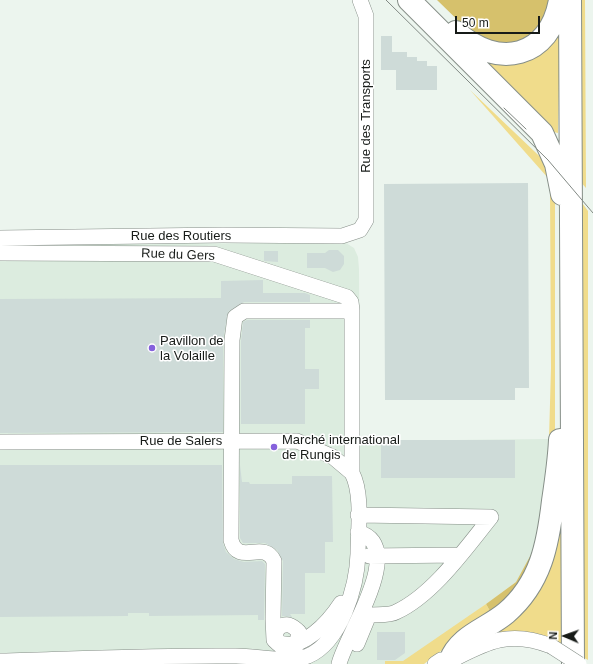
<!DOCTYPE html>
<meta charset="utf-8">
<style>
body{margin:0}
#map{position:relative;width:593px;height:664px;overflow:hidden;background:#ecf5ee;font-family:Arial,sans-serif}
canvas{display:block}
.north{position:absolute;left:545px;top:616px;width:40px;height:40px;-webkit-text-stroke:3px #fff;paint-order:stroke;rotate:272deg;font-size:11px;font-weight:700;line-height:16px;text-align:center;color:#171b18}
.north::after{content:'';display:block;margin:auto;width:14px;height:18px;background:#171b18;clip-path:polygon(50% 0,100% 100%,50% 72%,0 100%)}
.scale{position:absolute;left:455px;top:16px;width:85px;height:18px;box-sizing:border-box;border:2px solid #171b18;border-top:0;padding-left:5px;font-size:12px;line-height:14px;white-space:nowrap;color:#171b18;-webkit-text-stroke:3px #fff;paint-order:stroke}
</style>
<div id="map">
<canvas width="593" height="664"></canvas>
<div class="north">N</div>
<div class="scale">50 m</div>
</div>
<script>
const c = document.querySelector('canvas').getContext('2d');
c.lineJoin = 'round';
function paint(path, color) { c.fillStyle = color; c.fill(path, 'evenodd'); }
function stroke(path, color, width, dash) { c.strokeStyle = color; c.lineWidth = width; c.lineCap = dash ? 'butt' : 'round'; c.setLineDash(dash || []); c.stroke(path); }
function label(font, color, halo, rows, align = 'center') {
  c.font = font + ' Arial,sans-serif'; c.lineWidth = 3; c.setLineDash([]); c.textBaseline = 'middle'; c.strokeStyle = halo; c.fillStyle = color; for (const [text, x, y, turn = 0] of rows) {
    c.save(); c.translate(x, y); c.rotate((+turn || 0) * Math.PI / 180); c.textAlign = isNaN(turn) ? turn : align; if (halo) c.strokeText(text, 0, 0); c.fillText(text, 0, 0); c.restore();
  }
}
paint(new Path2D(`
 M346,243L354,248L358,257L359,269L360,441L549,439L539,527L533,553L516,582L405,664H0V244Z`), '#dcecdf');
paint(new Path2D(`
 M577,0H585L586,188L578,179Z
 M560,33L558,133L544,130L469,53L492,63L515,64L534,59Z
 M470,90L555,171V429L538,551L549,439L551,368L550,191L548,178Z
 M580,200L588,211V660L581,656Z
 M563,478L561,644C528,624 512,634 479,643L531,594Z
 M486,604L491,613L424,664H385V661H403Z`), '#f0dc8b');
paint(new Path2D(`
 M437,0H549L548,11L529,41L501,47L476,38Z
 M534,549L538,551L511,597L491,613L486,604L516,582Z`), '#d6c16c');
paint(new Path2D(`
 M381,36H392V52H407V57H417V61H427V66H437V90H396V70H381Z
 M528,183L529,388H515V400H385L384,184Z
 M329,250H338L344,256V264L340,270L333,272L325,268H307V253H325Z
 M264,251H278V262L264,261Z
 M263,280V293H305L310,295V302H244L228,312L223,340V432L0,433V299L221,298V281Z
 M247,320H310V328H305V369H319V389H305V424H241V432V341L243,322Z
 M381,440H515V478H381Z
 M0,465H222L223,543L226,552L234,559L244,562L262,561L265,564L264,620H258V615L149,616V613H128V616L0,617Z
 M240,465L242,482H249L250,484H292V476H332L333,542H325V573H305V614H290L292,617L282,616L283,561L277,550L265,543H243L240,538Z
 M377,632H405V653L395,660H377Z`), '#cedbd8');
const minor = new Path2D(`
 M0,238L223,235L342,236L360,230L366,220V16L360,0
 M0,253L214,254L347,297L351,302L352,310V473C363,494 358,531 358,554C357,586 341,642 308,656C287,664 259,656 236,656C158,655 79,659 0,661
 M0,442L297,441L333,457L352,473
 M369,556L459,555
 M341,603C330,620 301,654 278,642L275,635L278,628C287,622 292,625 299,632L296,646C285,650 282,648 274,640L273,619L274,561C264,539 238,567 231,540L232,340L235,317L244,311H352
 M357,644L369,615C377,614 389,616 396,612C433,595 466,548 491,517L358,515
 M452,660C488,641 511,630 551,646
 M339,664C346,634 408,547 358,532
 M435,664L441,660L450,661`);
const highway = new Path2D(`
 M409,0L542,133L556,164L562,194
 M570,0L573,664
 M456,32C498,70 550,58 560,0
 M450,661C459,636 487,629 506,613C541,583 548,544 553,501C556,481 559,461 560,440`);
stroke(minor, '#858e87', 16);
stroke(highway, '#858e87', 24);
stroke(minor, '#fff', 15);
stroke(highway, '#fff', 22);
stroke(new Path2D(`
 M386,0L548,160L593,213
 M504,108L526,129`), '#828984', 1);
const minorBridge = new Path2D(`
 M551,646L579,664`);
stroke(minorBridge, '#858e87', 16, []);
stroke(minorBridge, '#fff', 15);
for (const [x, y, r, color] of [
 [152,348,4,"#8561dc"],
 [274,447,4,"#8561dc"]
]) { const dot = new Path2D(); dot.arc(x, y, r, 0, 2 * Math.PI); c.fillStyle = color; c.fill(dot); stroke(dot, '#fff', 1.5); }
label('13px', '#171b18', '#fff', [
 ["Rue des Transports",366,116,-90],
 ["Rue des Routiers",181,236],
 ["Rue du Gers",178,255,2],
 ["Rue de Salers",181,441]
]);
label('13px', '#171b18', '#fff', [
 ["Pavillon de",160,341],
 ["la Volaille",160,356],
 ["Marché international",282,440],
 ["de Rungis",282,455]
], 'left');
</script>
